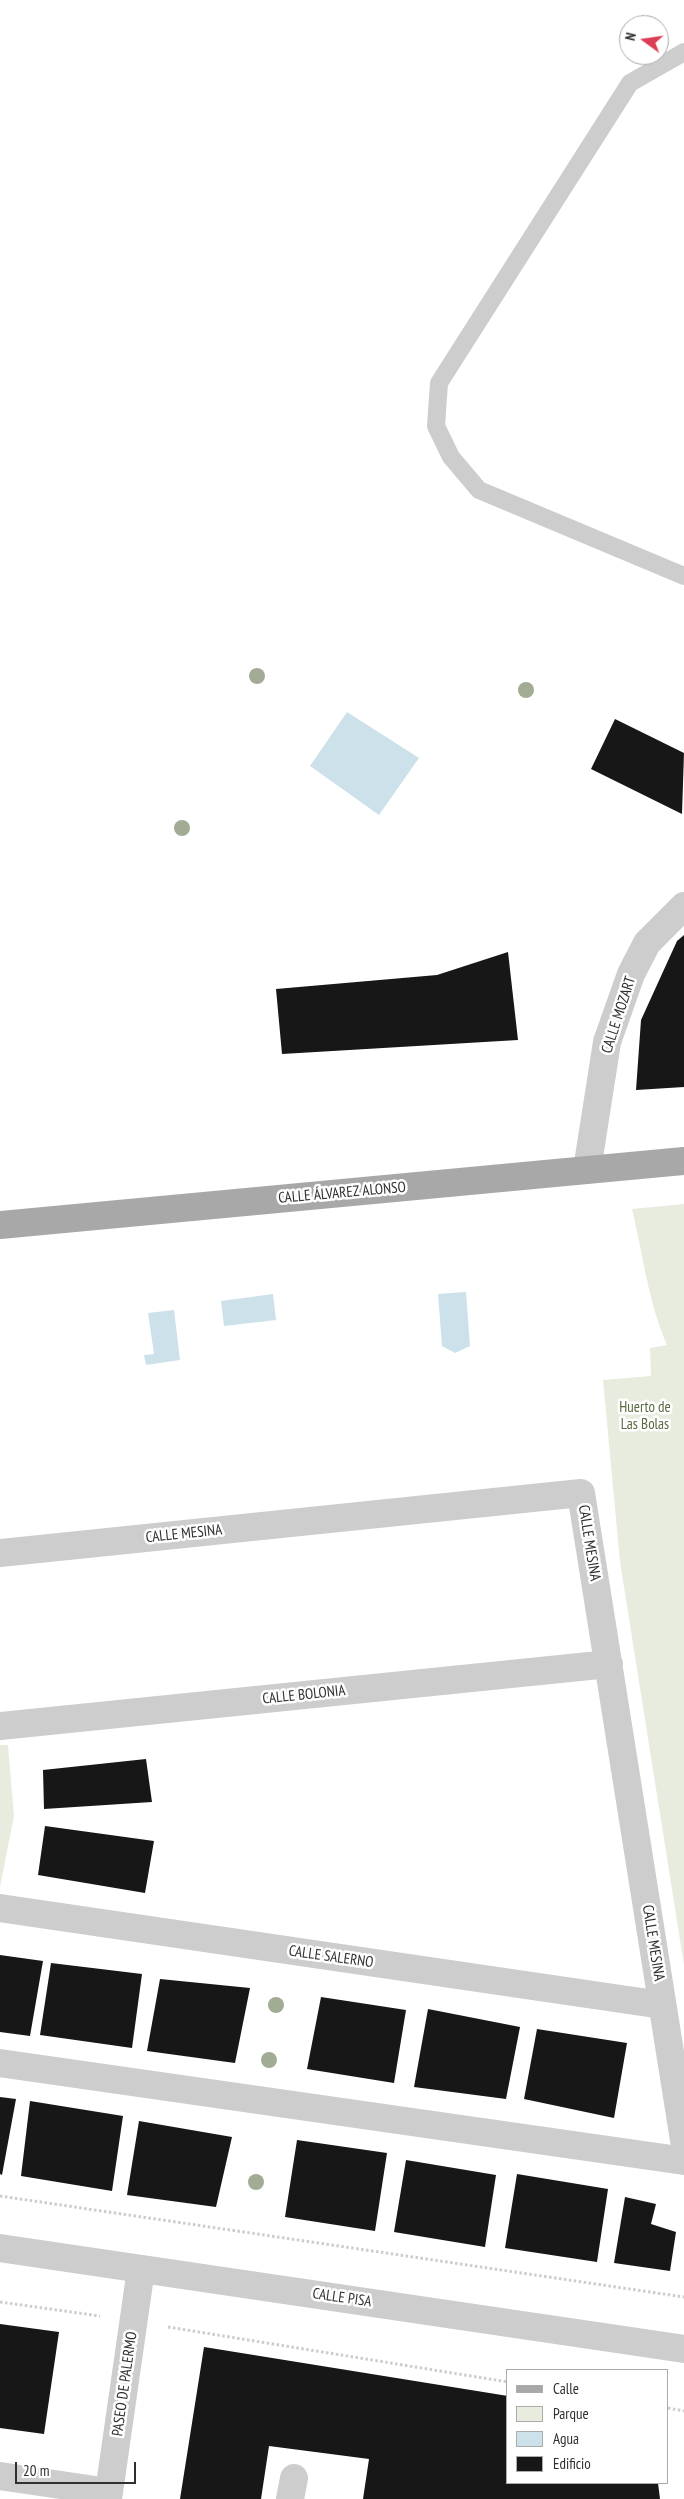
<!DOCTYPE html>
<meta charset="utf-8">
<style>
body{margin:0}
#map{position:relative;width:684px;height:2499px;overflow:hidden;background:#fff;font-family:"PT Sans Narrow",sans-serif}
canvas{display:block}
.legend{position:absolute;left:506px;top:2369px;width:162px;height:115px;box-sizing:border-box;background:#fff;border:1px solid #acacac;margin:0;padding:6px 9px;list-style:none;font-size:15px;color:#303030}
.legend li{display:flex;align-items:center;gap:10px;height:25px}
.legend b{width:25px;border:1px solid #acacac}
.north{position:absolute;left:619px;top:15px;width:50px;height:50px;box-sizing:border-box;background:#fff;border:1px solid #acacac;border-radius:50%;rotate:284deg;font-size:14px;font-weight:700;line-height:20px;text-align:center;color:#303030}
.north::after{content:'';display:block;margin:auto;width:18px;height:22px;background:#db3d54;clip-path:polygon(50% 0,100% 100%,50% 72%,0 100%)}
.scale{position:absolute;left:15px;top:2462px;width:121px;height:22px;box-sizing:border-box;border:2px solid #303030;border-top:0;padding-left:6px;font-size:15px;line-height:18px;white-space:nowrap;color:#303030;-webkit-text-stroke:4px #fff;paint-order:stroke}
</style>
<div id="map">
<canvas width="684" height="2499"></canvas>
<ul class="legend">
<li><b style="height:6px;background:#a8a8a8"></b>Calle</li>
<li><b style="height:14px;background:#e7ecdf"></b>Parque</li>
<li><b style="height:14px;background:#cce1ea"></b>Agua</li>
<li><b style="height:14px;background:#171717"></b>Edificio</li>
</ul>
<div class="north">N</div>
<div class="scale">20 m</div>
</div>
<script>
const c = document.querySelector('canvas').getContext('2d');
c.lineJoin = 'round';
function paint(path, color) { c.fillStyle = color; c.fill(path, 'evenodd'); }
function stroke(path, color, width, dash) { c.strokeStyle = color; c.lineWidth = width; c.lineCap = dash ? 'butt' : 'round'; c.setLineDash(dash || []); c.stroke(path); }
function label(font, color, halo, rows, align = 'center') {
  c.font = font + ' "PT Sans Narrow",sans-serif'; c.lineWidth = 5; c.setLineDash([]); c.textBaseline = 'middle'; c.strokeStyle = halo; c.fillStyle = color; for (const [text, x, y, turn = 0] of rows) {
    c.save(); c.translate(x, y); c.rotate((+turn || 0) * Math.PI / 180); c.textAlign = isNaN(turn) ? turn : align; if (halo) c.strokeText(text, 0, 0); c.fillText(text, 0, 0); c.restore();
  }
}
paint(new Path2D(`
 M684,1204V1965L620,1562L603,1380L651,1376L650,1348L667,1345C648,1301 643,1255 632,1209Z
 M0,1745H8L14,1816L0,1887Z`), '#e7ecdf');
paint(new Path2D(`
 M347,712L419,758L379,815L310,766Z
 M466,1292L470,1346L455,1353L442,1346L438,1294Z
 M273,1294L276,1320L224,1326L221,1301Z
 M174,1310L180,1360L146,1365L144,1355L154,1354L148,1313Z`), '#cce1ea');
paint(new Path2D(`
 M615,719L684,753L682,814L591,769Z
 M684,935V1087L636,1090L641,1020L677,941Z
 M508,952L518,1040L282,1054L276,989L437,975Z
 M146,1759L152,1802L44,1809L43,1770Z
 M45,1826L154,1841L145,1893L38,1875Z
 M0,1955L43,1961L30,2036L0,2032Z
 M51,1963L142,1974L132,2048L40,2035Z
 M160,1979L250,1988L235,2063L147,2051Z
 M321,1997L406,2010L394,2083L307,2069Z
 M428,2009L520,2027L506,2099L414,2087Z
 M537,2029L627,2043L614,2118L524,2099Z
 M0,2097L16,2099L2,2175L0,2174Z
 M30,2101L123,2116L112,2191L21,2176Z
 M139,2121L232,2137L216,2207L127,2195Z
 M297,2140L387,2153L375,2231L285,2217Z
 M406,2160L496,2175L485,2247L394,2232Z
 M517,2174L608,2189L597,2262L505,2248Z
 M625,2197L656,2204L651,2224L676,2232L670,2271L614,2263Z
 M0,2324L59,2332L44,2434L0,2428Z
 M204,2347L508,2396V2483H658L660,2499H363L369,2459L269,2446L261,2499H180Z`), '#171717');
stroke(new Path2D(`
 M0,2196L684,2297
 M0,2302L100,2316
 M168,2327L508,2382
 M668,2408L684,2411`), '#cdcdcd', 3, [2.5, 2.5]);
stroke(new Path2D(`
 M684,52L630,83L439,383L436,426L451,457L479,490L684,576`), '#cdcdcd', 18);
stroke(new Path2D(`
 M587,1170L607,1042L631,974L647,943L684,906
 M0,1553L581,1493L684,2140
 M0,1726L609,1664
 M0,1908L662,2005
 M0,2063L684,2161
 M0,2248L684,2349
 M0,2476L109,2492
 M108,2499L141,2269
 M290,2499L294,2478`), '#cdcdcd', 28);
stroke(new Path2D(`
 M0,1225L684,1161`), '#a8a8a8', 28);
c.fillStyle = '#a2ac95';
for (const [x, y] of [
 [257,676],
 [526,690],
 [182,828],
 [276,2005],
 [269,2060],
 [256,2182]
]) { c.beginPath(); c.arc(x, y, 8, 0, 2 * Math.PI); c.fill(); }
label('15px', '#303030', '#fff', [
 ["CALLE MOZART",619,1015,-72],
 ["CALLE ÁLVAREZ ALONSO",342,1193,-5],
 ["CALLE MESINA",184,1534,-6],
 ["CALLE MESINA",589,1543,81],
 ["CALLE BOLONIA",304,1695,-6],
 ["CALLE MESINA",653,1943,81],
 ["CALLE SALERNO",331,1957,8],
 ["CALLE PISA",342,2298,8],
 ["PASEO DE PALERMO",125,2384,-82]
]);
label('15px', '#56693f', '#fff', [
 ["Huerto de",645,1408],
 ["Las Bolas",645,1425]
]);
</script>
